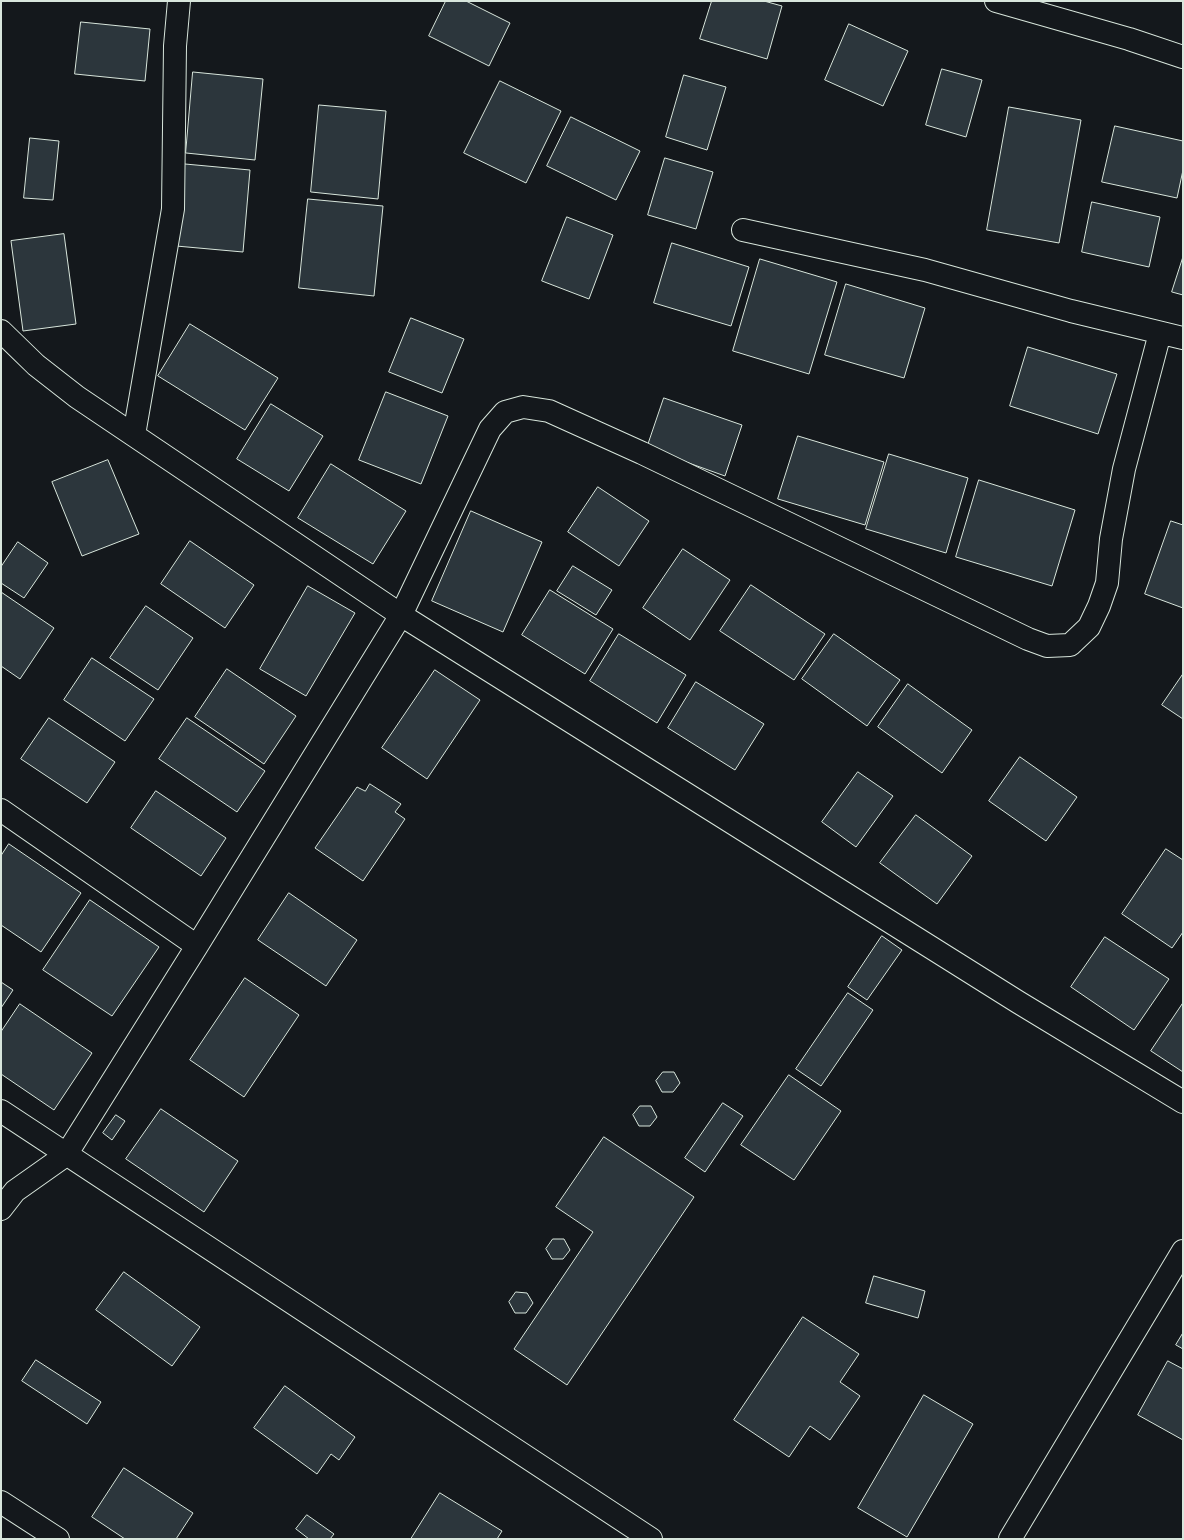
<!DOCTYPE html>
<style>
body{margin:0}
#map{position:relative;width:1184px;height:1540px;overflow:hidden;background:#14181c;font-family:"Nunito Sans",sans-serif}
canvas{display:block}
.frame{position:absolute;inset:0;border:2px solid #d8e6dc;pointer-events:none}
</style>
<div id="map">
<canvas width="1184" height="1540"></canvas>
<div class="frame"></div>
</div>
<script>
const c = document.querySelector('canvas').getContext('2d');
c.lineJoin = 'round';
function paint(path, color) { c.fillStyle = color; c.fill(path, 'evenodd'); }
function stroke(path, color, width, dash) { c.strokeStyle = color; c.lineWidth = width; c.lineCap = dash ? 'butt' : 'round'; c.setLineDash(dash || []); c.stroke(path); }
const building = new Path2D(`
 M446,1H466L510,23L489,66L429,36Z
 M712,1H764L782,6L767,59L700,39Z
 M81,22L150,29L145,81L75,74Z
 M849,24L908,51L883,106L825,80Z
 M942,69L982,80L966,137L926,125Z
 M193,72L263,79L255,160L186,153Z
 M684,75L726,87L707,150L666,137Z
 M500,81L561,111L526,183L464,153Z
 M319,105L386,111L378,199L311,192Z
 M1009,107L1081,120L1059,243L987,230Z
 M571,117L640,151L616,200L547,166Z
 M1115,126L1183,141V170L1177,198L1102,182Z
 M30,138L59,141L53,200L24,198Z
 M665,158L713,172L696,229L648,215Z
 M185,164L250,170L243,252L176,246Z
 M308,199L383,206L374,296L299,288Z
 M1092,202L1160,217L1149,267L1082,252Z
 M567,217L613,235L589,299L542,281Z
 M64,234L76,324L23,331L11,241Z
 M672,243L749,267L731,326L654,303Z
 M1183,257V295L1172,292Z
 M760,259L837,282L809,374L733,351Z
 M846,284L925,308L904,378L825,355Z
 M411,318L464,339L442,393L389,372Z
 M190,324L278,378L245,430L158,376Z
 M1028,347L1117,374L1098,434L1010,406Z
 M386,392L448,416L421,484L359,460Z
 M664,398L742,425L725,476L647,448Z
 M271,404L323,436L289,491L237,459Z
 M798,436L884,462L865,525L778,499Z
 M889,454L968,478L946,553L866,529Z
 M108,460L139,534L82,556L52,482Z
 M331,464L406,511L373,564L298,518Z
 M979,480L1075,510L1052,586L956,557Z
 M598,487L649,521L619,566L568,532Z
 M471,511L542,542L503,632L432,601Z
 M1171,521L1183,525V608L1145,594Z
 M190,541L254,585L225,628L161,584Z
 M18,542L48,563L24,598L1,583V567Z
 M683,549L730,580L690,640L643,608Z
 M573,566L612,590L596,615L557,591Z
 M751,585L825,634L794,680L720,631Z
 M308,586L355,613L306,696L260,669Z
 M550,590L613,629L585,674L522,635Z
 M1,592L54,628L20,679L1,666Z
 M146,606L193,638L158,690L110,658Z
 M619,634L686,675L657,723L590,681Z
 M834,634L900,680L867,726L802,679Z
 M92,658L154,699L125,741L64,700Z
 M227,669L296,716L264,764L195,717Z
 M435,670L480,700L427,779L382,748Z
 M1183,674V719L1162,705Z
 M696,682L764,724L735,770L668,728Z
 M908,684L972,730L942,773L878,727Z
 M49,718L115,762L87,803L21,759Z
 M187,718L265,771L237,812L159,759Z
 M1020,757L1077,797L1046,841L989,801Z
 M858,772L893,796L856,847L822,822Z
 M370,784L401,804L395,812L405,819L363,881L315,848L357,787L365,791Z
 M156,791L226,838L201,876L131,828Z
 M916,815L972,856L937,904L880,863Z
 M9,844L81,893L41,952L1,925V856Z
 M1166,849L1183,860V932L1172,948L1122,914Z
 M289,893L357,940L326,986L258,940Z
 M90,900L159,947L112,1016L43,970Z
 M882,936L902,950L867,1000L848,987Z
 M1105,937L1169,979L1134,1030L1071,987Z
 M245,978L299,1015L244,1097L190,1060Z
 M1,982L13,990L1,1008Z
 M848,993L873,1010L821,1086L796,1069Z
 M1183,1003V1072L1151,1051Z
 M20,1004L92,1053L54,1110L1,1074V1032Z
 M663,1072H674L680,1083L673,1092H662L656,1081Z
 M789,1075L841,1111L794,1180L741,1145Z
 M723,1103L743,1116L705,1172L685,1158Z
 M640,1106H651L657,1117L650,1126H639L633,1115Z
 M161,1109L238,1161L204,1212L126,1159Z
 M116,1115L125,1121L112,1140L103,1133Z
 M604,1137L694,1197L567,1385L514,1349L593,1232L556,1207Z
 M553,1239H564L570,1250L563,1259H552L546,1249Z
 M124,1272L200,1327L172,1366L96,1310Z
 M874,1276L925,1291L918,1318L866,1303Z
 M516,1292L527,1293L533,1303L526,1313H515L509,1302Z
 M803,1317L859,1354L840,1382L860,1396L830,1440L810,1426L789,1457L734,1420Z
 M1183,1333V1349L1176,1345Z
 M36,1360L101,1402L87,1424L22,1381Z
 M1168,1361L1183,1369V1440L1138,1415Z
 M285,1386L355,1437L339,1460L331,1454L317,1474L254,1428Z
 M924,1395L973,1424L907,1537L858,1508Z
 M124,1468L193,1513L176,1539H125L92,1517Z
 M440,1493L502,1531L497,1539H411Z
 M307,1515L334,1534L330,1539H309L296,1529Z`);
paint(building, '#2c363c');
stroke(building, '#d8e6dc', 1);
const minor = new Path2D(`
 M743,230L925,270L1071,311L1183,338
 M1,331L36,365L77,397L401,615L1018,1002L1183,1102
 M134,435L173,209L175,46L179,1
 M1,810L197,946
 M1,1111L651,1539
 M1,1209L15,1191L66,1155L197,946L401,615L490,429L505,412L523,407L549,411L642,453L1028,639L1047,646L1070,645L1089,627L1099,606L1107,583L1111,539L1124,469L1160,333
 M1,1502L58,1539
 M1010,1539L1183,1251`);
const major = new Path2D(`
 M996,1L1129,39L1183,57`);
stroke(minor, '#d8e6dc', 24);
stroke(major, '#d8e6dc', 24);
stroke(minor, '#14181c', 22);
stroke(major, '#14181c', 22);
</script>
